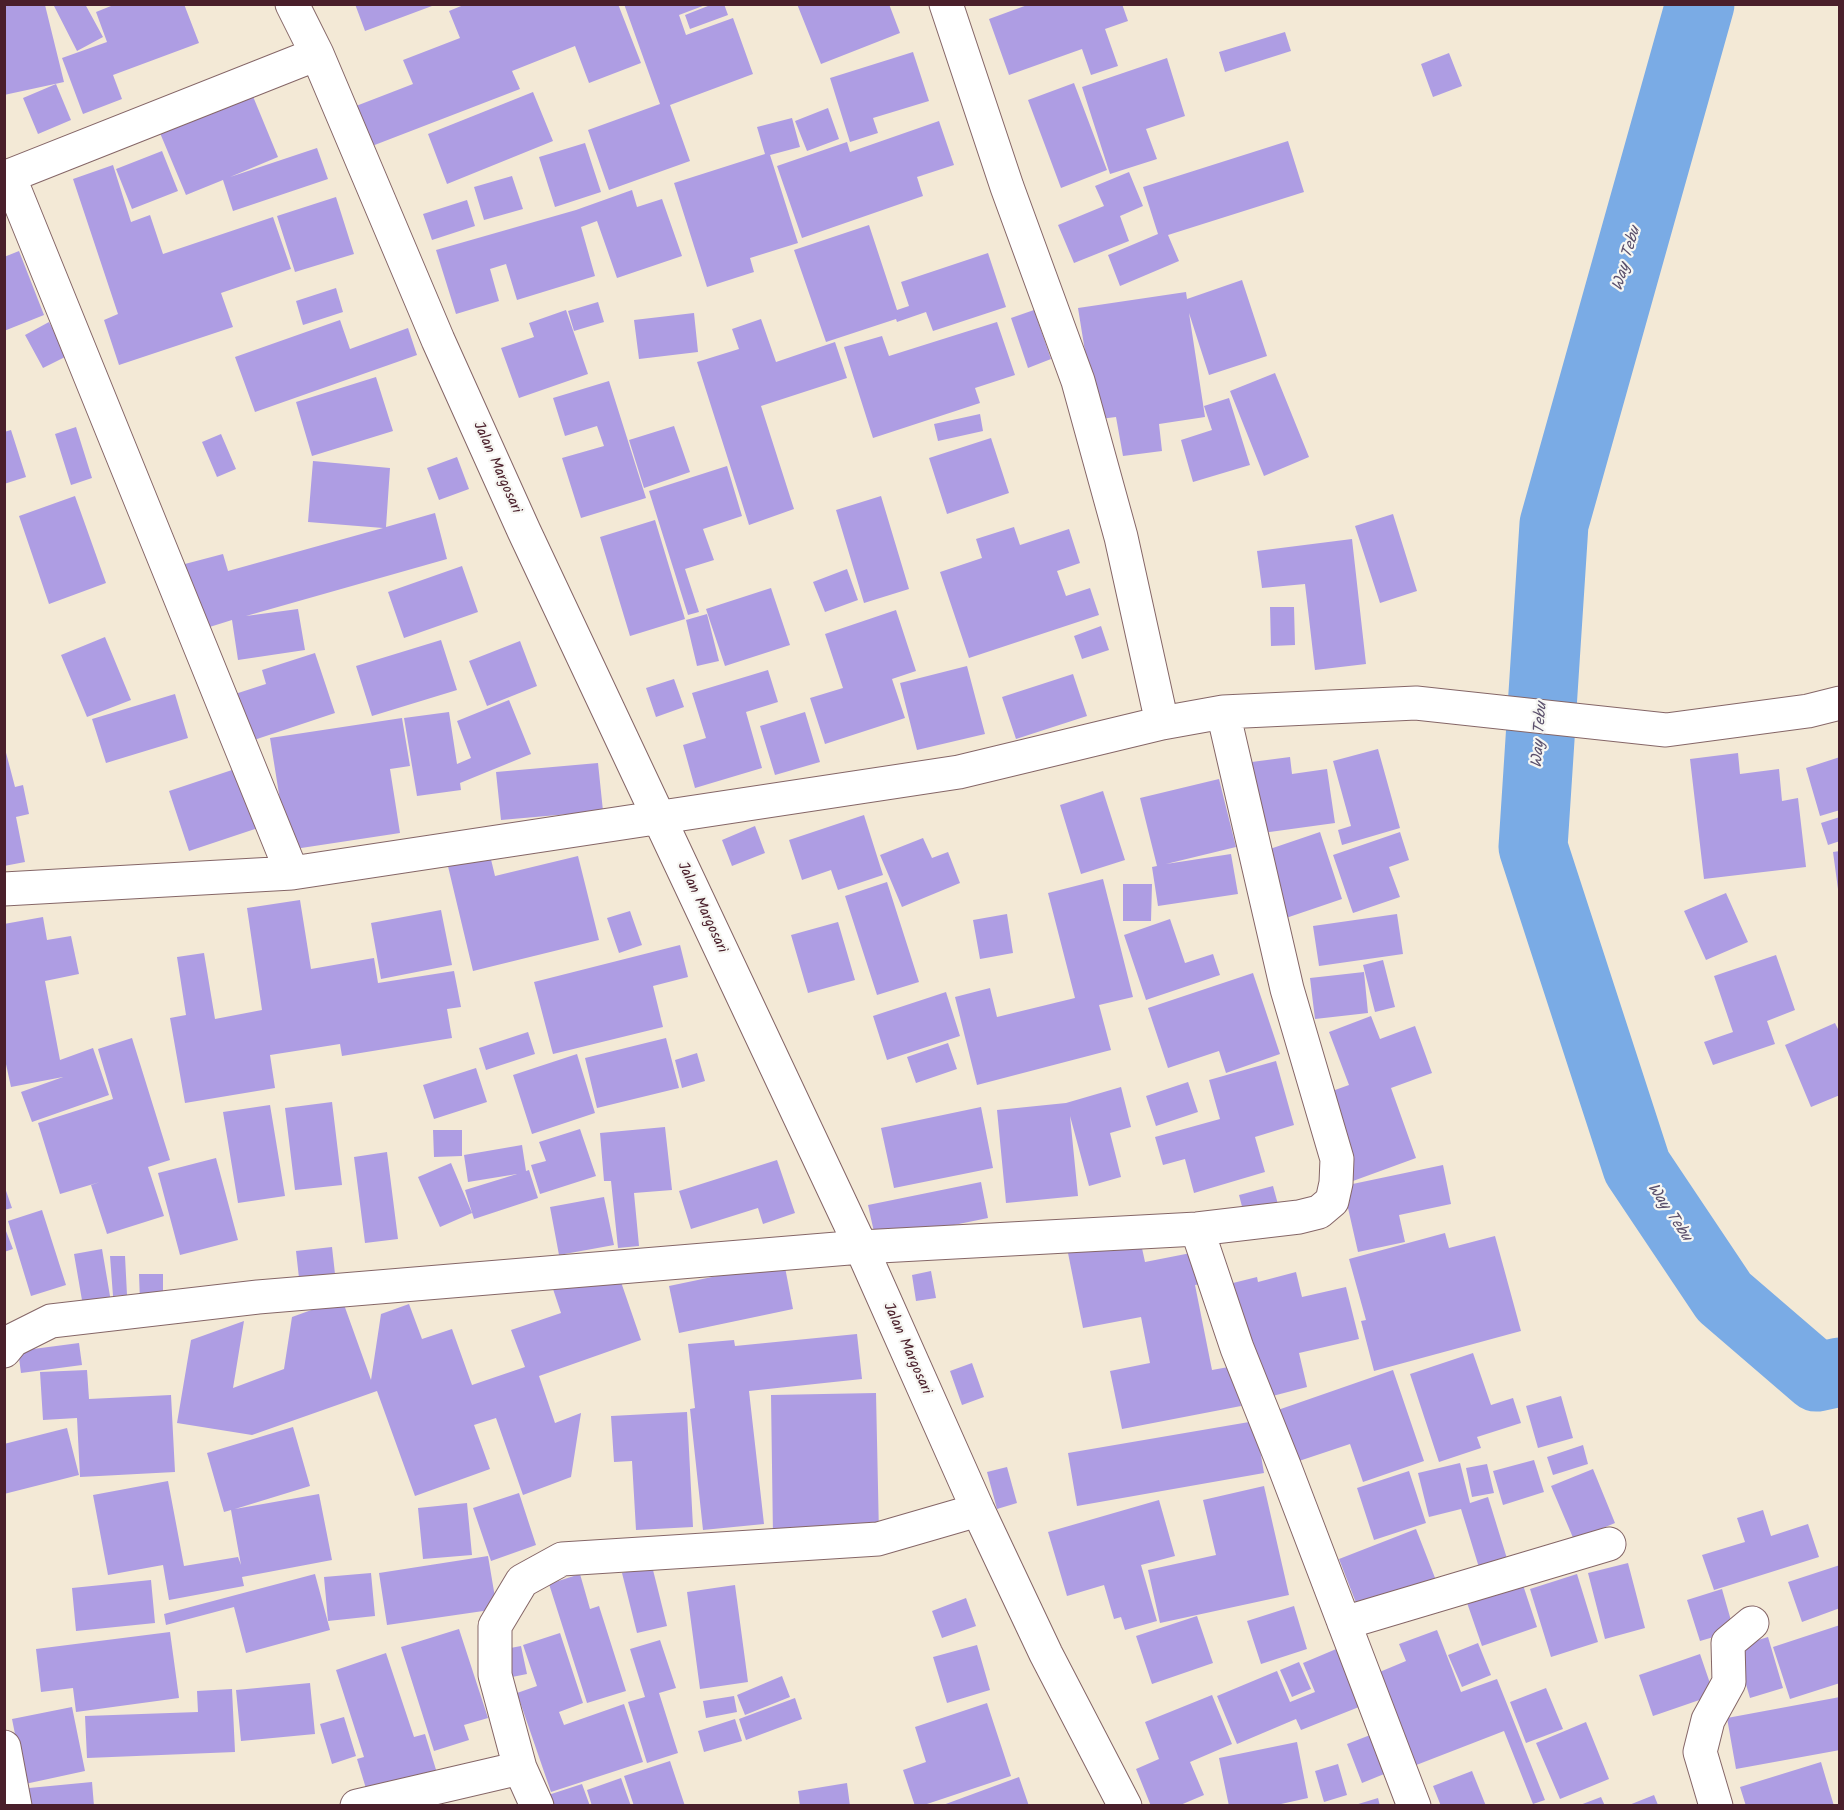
<!DOCTYPE html>
<style>
body{margin:0}
#map{position:relative;width:1844px;height:1810px;overflow:hidden;background:#f3e9d6;font-family:Kalam,sans-serif}
canvas{display:block}
.frame{position:absolute;inset:0;border:6px solid #4a1f2b;pointer-events:none}
</style>
<div id="map">
<canvas width="1844" height="1810"></canvas>
<div class="frame"></div>
</div>
<script>
const c = document.querySelector('canvas').getContext('2d');
c.lineJoin = 'round';
function stroke(path, color, width, dash) { c.strokeStyle = color; c.lineWidth = width; c.lineCap = dash ? 'butt' : 'round'; c.setLineDash(dash || []); c.stroke(path); }
function paint(path, color) { c.fillStyle = color; c.fill(path, 'evenodd'); }
function label(font, color, halo, rows, align = 'center') {
  c.font = font + ' Kalam,sans-serif'; c.lineWidth = 4.5; c.setLineDash([]); c.textBaseline = 'middle'; c.strokeStyle = halo; c.fillStyle = color; for (const [text, x, y, turn = 0] of rows) {
    c.save(); c.translate(x, y); c.rotate((+turn || 0) * Math.PI / 180); c.textAlign = isNaN(turn) ? turn : align; if (halo) c.strokeText(text, 0, 0); c.fillText(text, 0, 0); c.restore();
  }
}
stroke(new Path2D(`
 M1700,4L1554,524L1533,847L1637,1167L1724,1297L1817,1377L1840,1372`), '#7aabe5', 69);
paint(new Path2D(`
 M53,4H85L103,37L77,51Z
 M116,4H184L199,43L113,75L122,99L83,114L62,58L107,42L96,12Z
 M355,4H431L432,6L365,31Z
 M466,4H618L641,63L589,83L575,46L512,71L520,89L372,146L356,106L413,84L403,60L460,38L449,11Z
 M624,4H708L679,15L686,35L733,18L753,74L670,105L690,161L609,190L588,130L660,104Z
 M713,4H724L728,15L690,29L685,15Z
 M797,4H889L900,33L821,64Z
 M1030,4H1122L1128,21L1105,29L1118,66L1091,75L1082,49L1009,75L989,19Z
 M4,5H45L64,82L4,95Z
 M1285,32L1291,51L1225,72L1219,52Z
 M913,52L929,101L873,118L878,133L850,142L830,78Z
 M1449,53L1462,86L1433,97L1421,64Z
 M1167,58L1185,116L1146,129L1157,159L1110,174L1082,87Z
 M1074,83L1107,170L1061,188L1028,100Z
 M56,84L71,120L38,134L23,98Z
 M533,92L553,141L447,184L428,134Z
 M252,94L278,157L230,177L317,148L328,179L233,211L223,180L186,195L160,133Z
 M828,108L839,139L807,151L795,121Z
 M792,118L800,147L770,155L798,243L750,258L754,272L707,287L674,183L765,154L757,127Z
 M939,121L954,165L917,177L923,196L802,238L777,166L847,142L850,152Z
 M1288,141L1304,192L1168,235L1179,261L1120,286L1108,255L1158,234L1143,187Z
 M585,143L601,192L555,207L539,157Z
 M162,151L178,191L132,209L116,169Z
 M113,165L131,222L150,215L163,254L273,217L291,269L221,293L233,327L119,365L104,320L118,314L73,179Z
 M1129,172L1143,206L1120,216L1129,241L1074,263L1058,225L1104,206L1095,186Z
 M512,176L523,209L484,220L474,187Z
 M632,190L637,207L662,199L682,256L617,278L597,221L581,227L595,276L517,300L506,264L490,269L499,301L456,314L436,250L576,210Z
 M336,197L354,254L295,272L277,216Z
 M467,200L475,226L432,240L423,214Z
 M869,225L897,310L909,306L901,282L988,253L1006,307L933,331L926,312L897,322L896,319L826,342L794,250Z
 M19,251L44,315L4,331V257Z
 M1242,280L1267,356L1209,375L1189,313L1205,417L1159,424L1162,451L1123,456L1116,417L1100,419L1089,376L1078,308L1186,292L1187,299Z
 M336,288L343,312L303,325L296,301Z
 M598,302L604,322L574,331L568,311Z
 M566,310L588,374L519,398L501,348L534,337L529,323Z
 M1034,310L1051,359L1028,368L1011,318Z
 M694,313L698,352L639,359L634,320Z
 M761,319L776,362L835,342L847,378L761,406L794,509L749,525L697,362L739,349L732,329Z
 M340,320L350,349L408,328L417,355L255,412L235,357Z
 M49,322L67,356L43,368L25,335Z
 M997,322L1015,375L975,388L980,403L873,438L844,347L882,336L889,356Z
 M1275,373L1309,457L1264,476L1230,391Z
 M376,377L393,431L312,456L296,402Z
 M609,381L646,498L581,518L562,458L604,446L597,426L565,436L553,398Z
 M1229,398L1250,465L1193,482L1181,440L1212,430L1204,406Z
 M980,414L983,431L938,441L934,424Z
 M674,426L690,472L644,488L629,440Z
 M76,427L92,478L71,485L55,434Z
 M11,430L26,477L4,484V432Z
 M221,434L236,469L217,477L202,442Z
 M991,438L1009,493L947,514L929,458Z
 M457,457L469,489L439,500L427,468Z
 M313,461L390,468L386,527L435,513L447,559L246,616L298,609L305,650L238,660L232,620L200,630L181,565L223,554L228,571L383,528L308,522Z
 M727,466L742,516L703,529L714,560L685,569L699,612L688,615L649,491Z
 M75,496L106,583L49,604L19,516Z
 M881,496L909,589L864,603L836,510Z
 M1393,514L1417,591L1380,603L1355,526Z
 M655,520L685,619L630,636L600,537Z
 M1014,527L1020,545L1069,529L1080,563L1057,571L1066,596L1090,588L1099,615L969,658L940,572L982,558L976,539Z
 M1352,539L1366,664L1315,670L1305,584L1262,588L1257,551Z
 M462,566L478,612L404,638L388,592Z
 M847,569L858,600L825,612L813,582Z
 M771,588L790,645L725,666L706,609Z
 M1270,607H1294L1295,645L1271,646Z
 M896,610L916,671L892,679L905,718L825,744L810,698L843,688L825,634Z
 M707,614L719,661L697,666L686,620Z
 M1101,626L1109,650L1082,659L1074,636Z
 M105,637L131,700L87,717L61,655Z
 M441,640L457,690L372,716L356,666Z
 M520,641L537,686L487,706L469,661Z
 M315,653L335,713L251,741L235,694L266,684L262,670Z
 M967,666L985,734L917,750L900,683Z
 M768,670L778,702L746,712L762,768L695,788L683,745L706,738L692,693Z
 M1073,674L1087,716L1016,739L1002,697Z
 M674,679L684,707L656,717L646,688Z
 M175,694L188,738L106,763L92,719Z
 M509,700L531,754L460,783L461,790L417,796L404,718L449,712L457,764L471,758L457,721Z
 M805,712L820,762L775,775L760,726Z
 M402,718L410,766L390,769L400,833L288,850L270,738Z
 M4,745L15,787L23,785L29,814L16,817L25,862L4,866Z
 M1378,749L1400,828L1342,845L1338,830L1351,826L1333,761Z
 M1738,753L1740,774L1779,769L1782,801L1798,798L1806,867L1704,879L1690,759Z
 M1290,757L1292,774L1327,769L1335,823L1255,834L1244,763Z
 M1840,757V810L1820,816L1806,768Z
 M598,763L603,811L501,820L496,772Z
 M238,768L258,828L189,851L169,791Z
 M1219,779L1236,847L1166,864L1231,854L1238,894L1158,906L1152,867L1157,866L1140,798Z
 M1103,791L1125,860L1081,874L1060,805Z
 M864,815L883,875L838,890L831,870L802,880L789,840Z
 M1840,817V841L1828,845L1821,823Z
 M755,826L765,853L732,866L722,840Z
 M1320,832L1342,899L1286,918L1264,851Z
 M1400,832L1409,860L1389,867L1400,897L1353,913L1333,855Z
 M923,838L932,858L948,852L960,883L902,907L880,855Z
 M488,847L495,876L578,856L599,940L473,971L446,858Z
 M1840,851V889H1838L1833,852Z
 M1103,879L1133,997L1099,1005L1111,1050L977,1085L955,997L990,988L997,1017L1075,998L1048,893Z
 M887,882L919,982L877,995L845,896Z
 M1123,884H1152L1151,921H1123Z
 M1726,893L1748,942L1706,960L1684,911Z
 M300,900L311,969L374,958L378,983L454,971L461,1007L447,1009L452,1038L342,1056L340,1044L270,1055L275,1088L185,1103L170,1018L186,1015L177,957L204,953L215,1019L262,1010L247,908Z
 M441,910L452,965L381,979L371,923Z
 M630,911L642,945L619,953L607,918Z
 M1007,914L1013,953L980,959L973,920Z
 M1397,914L1403,954L1319,966L1313,926Z
 M43,917L47,940L71,936L79,974L45,981L60,1060L93,1048L109,1095L32,1122L21,1092L63,1077L11,1087L4,1055V924Z
 M1170,919L1185,963L1213,954L1220,975L1146,1000L1124,935Z
 M838,922L855,980L808,993L791,935Z
 M680,945L688,977L653,986L663,1027L553,1054L534,982Z
 M1776,955L1795,1010L1767,1021L1775,1044L1713,1065L1704,1042L1733,1032L1714,976Z
 M1383,960L1395,1007L1375,1012L1363,965Z
 M1364,972L1368,1013L1315,1019L1310,978Z
 M1253,973L1280,1054L1226,1073L1219,1051L1168,1068L1148,1008Z
 M946,992L960,1036L887,1060L873,1016Z
 M1371,1016L1380,1039L1415,1026L1432,1073L1391,1088L1416,1158L1353,1181L1321,1095L1349,1085L1329,1032Z
 M1835,1023L1840,1033V1095L1811,1107L1785,1045Z
 M528,1032L535,1054L486,1070L479,1048Z
 M132,1038L170,1160L148,1167L164,1216L107,1234L91,1185L100,1182L60,1194L38,1123L113,1099L98,1049Z
 M666,1038L679,1088L597,1108L585,1058Z
 M948,1043L957,1069L916,1083L907,1057Z
 M697,1053L705,1081L682,1088L675,1060Z
 M577,1054L595,1113L532,1134L513,1075Z
 M1276,1061L1294,1125L1255,1137L1265,1172L1194,1193L1185,1159L1163,1165L1155,1137L1220,1119L1209,1080Z
 M476,1068L487,1102L434,1119L423,1085Z
 M1188,1082L1198,1112L1156,1126L1146,1096Z
 M1121,1087L1131,1127L1110,1133L1121,1177L1089,1186L1070,1116L1078,1196L1006,1203L997,1110L1066,1103Z
 M332,1102L342,1185L295,1190L285,1108Z
 M270,1105L285,1196L238,1203L223,1112Z
 M981,1107L993,1168L894,1188L881,1128Z
 M665,1127L672,1190L634,1193L639,1246L618,1248L611,1181H604L600,1133Z
 M580,1129L596,1176L540,1194L531,1165L546,1161L539,1142Z
 M433,1130H462V1156L434,1157Z
 M522,1145L526,1171L529,1170L538,1198L474,1219L465,1190L517,1174L468,1182L464,1155Z
 M387,1152L398,1239L365,1243L354,1157Z
 M216,1158L238,1240L180,1255L158,1173Z
 M777,1160L795,1213L763,1224L758,1208L691,1229L679,1191Z
 M451,1163L472,1213L440,1227L418,1177Z
 M1443,1165L1451,1204L1399,1215L1405,1242L1358,1252L1343,1186Z
 M981,1182L988,1218L876,1241L868,1205Z
 M4,1185L12,1208L4,1210Z
 M1273,1186L1279,1208L1245,1218L1239,1195Z
 M604,1197L614,1245L559,1255L550,1207Z
 M42,1210L66,1285L31,1296L8,1221Z
 M4,1226L13,1249L4,1252Z
 M1445,1233L1449,1248L1495,1236L1521,1331L1374,1371L1361,1321L1366,1320L1349,1259Z
 M1140,1239L1145,1262L1201,1251L1207,1283L1195,1285L1212,1370L1234,1366L1241,1406L1122,1429L1110,1371L1150,1363L1141,1317L1083,1328L1068,1253Z
 M332,1247L336,1283L300,1287L296,1251Z
 M102,1249L111,1302L83,1306L74,1254Z
 M110,1256H125L127,1295L113,1296Z
 M784,1262L793,1309L679,1333L669,1286Z
 M931,1271L936,1298L916,1301L912,1275Z
 M1296,1272L1302,1297L1346,1287L1359,1339L1299,1353L1307,1387L1261,1399L1233,1283L1257,1277L1258,1282Z
 M139,1274H163V1301L140,1302Z
 M621,1282L641,1340L539,1376L555,1423L581,1413L571,1477L523,1495L496,1418L474,1425L490,1469L415,1496L377,1391L252,1435L177,1423L191,1340L244,1321L233,1388L284,1369L292,1317L342,1299L371,1380L381,1314L409,1304L422,1339L452,1329L472,1385L525,1367L511,1330L561,1313L553,1289Z
 M857,1334L862,1379L749,1391L764,1524L703,1530L690,1409L695,1408L688,1344L734,1340L735,1346Z
 M79,1343L82,1365L21,1373L18,1351Z
 M1473,1353L1491,1405L1513,1398L1521,1423L1477,1437L1481,1448L1439,1462L1410,1374Z
 M972,1363L984,1397L962,1405L950,1371Z
 M87,1370L89,1399L171,1395L175,1472L80,1477L77,1418L43,1420L40,1372Z
 M1393,1370L1424,1461L1363,1482L1350,1444L1293,1463L1275,1411Z
 M876,1393L879,1535L773,1537L771,1395Z
 M1561,1396L1573,1438L1538,1448L1526,1406Z
 M687,1412L693,1527L636,1530L632,1461L614,1462L611,1416Z
 M1255,1421L1264,1473L1077,1506L1068,1453Z
 M293,1427L310,1486L235,1509L319,1494L332,1560L242,1577L244,1586L169,1600L163,1565L108,1575L93,1495L168,1481L184,1566L238,1557L241,1565L231,1510L224,1512L207,1453Z
 M67,1428L79,1475L4,1494V1444Z
 M1583,1445L1588,1464L1553,1475L1547,1457Z
 M1534,1460L1544,1492L1503,1505L1493,1471Z
 M1460,1463L1470,1503L1488,1497L1509,1565L1481,1574L1461,1509L1429,1517L1418,1473Z
 M1487,1464L1494,1493L1472,1497L1466,1468Z
 M1007,1467L1017,1503L997,1509L987,1472Z
 M1593,1469L1615,1523L1574,1540L1551,1486Z
 M1409,1471L1426,1523L1374,1540L1357,1488Z
 M1264,1486L1289,1595L1160,1623L1148,1570L1216,1555L1203,1500Z
 M519,1493L536,1545L491,1561L473,1508Z
 M1159,1500L1175,1556L1141,1565L1157,1621L1125,1630L1121,1617L1114,1619L1104,1585L1067,1596L1048,1532Z
 M467,1503L472,1555L423,1559L418,1508Z
 M1763,1510L1771,1536L1808,1524L1819,1557L1714,1590L1702,1555L1745,1542L1737,1518Z
 M1416,1529L1437,1583L1360,1613L1339,1559Z
 M488,1556L497,1609L387,1625L379,1573Z
 M1628,1563L1645,1628L1605,1639L1588,1573Z
 M1840,1565V1608L1802,1622L1788,1582Z
 M652,1566L667,1626L637,1633L622,1573Z
 M371,1573L375,1616L328,1621L324,1577Z
 M315,1574L330,1630L246,1653L234,1607L166,1625L164,1614Z
 M580,1574L590,1609L599,1606L626,1691L587,1703L549,1584Z
 M1577,1574L1598,1642L1551,1657L1530,1589Z
 M1521,1579L1537,1627L1482,1646L1465,1597Z
 M151,1580L155,1623L76,1631L72,1588Z
 M735,1585L748,1682L700,1689L687,1592Z
 M1722,1589L1734,1631L1700,1641L1687,1600Z
 M966,1598L976,1626L942,1638L932,1611Z
 M1294,1606L1307,1649L1261,1664L1247,1621Z
 M1197,1616L1213,1663L1152,1684L1136,1636Z
 M1840,1625V1683L1790,1699L1773,1647Z
 M459,1629L488,1718L464,1725L469,1740L434,1751L401,1647Z
 M1437,1630L1461,1692L1497,1679L1545,1800L1533,1804L1504,1731L1406,1769L1370,1676L1406,1661L1399,1644Z
 M170,1632L179,1698L76,1712L73,1688L41,1692L36,1649Z
 M560,1633L583,1703L559,1712L564,1725L624,1704L643,1762L551,1792L517,1693L537,1686L523,1645Z
 M1768,1637L1783,1688L1750,1698L1735,1647Z
 M660,1640L676,1688L659,1693L678,1753L647,1763L628,1702L645,1697L630,1649Z
 M1478,1643L1491,1675L1462,1687L1448,1655Z
 M977,1645L990,1690L947,1703L933,1657Z
 M521,1646L527,1674L507,1678L500,1650Z
 M1341,1647L1364,1705L1301,1730L1296,1719L1237,1744L1217,1696L1277,1671L1290,1702L1315,1692L1303,1663Z
 M386,1653L414,1737L425,1734L437,1773L368,1795L357,1759L364,1757L336,1670Z
 M1700,1654L1714,1695L1653,1716L1639,1675Z
 M1299,1662L1311,1689L1292,1697L1280,1670Z
 M782,1676L790,1697L745,1715L737,1695Z
 M310,1683L315,1734L241,1741L236,1690Z
 M1546,1688L1563,1729L1526,1743L1510,1702Z
 M232,1689L235,1752L87,1758L85,1716L198,1712L197,1691Z
 M1212,1695L1232,1744L1190,1762L1204,1795L1178,1806H1151L1136,1769L1159,1759L1145,1722Z
 M734,1696L737,1712L706,1718L703,1701Z
 M1840,1697V1750L1736,1769L1727,1718Z
 M795,1698L802,1719L746,1740L739,1719Z
 M987,1703L1011,1776L921,1806H915L903,1770L926,1762L915,1727Z
 M72,1707L85,1771L25,1784L12,1719Z
 M344,1717L356,1756L332,1764L320,1724Z
 M735,1719L742,1741L704,1752L698,1731Z
 M1586,1722L1609,1779L1560,1799L1536,1743Z
 M1378,1732L1394,1770L1362,1783L1347,1744Z
 M1297,1742L1308,1798L1272,1806H1229L1219,1758Z
 M670,1761L685,1806H634L624,1776Z
 M1821,1762L1834,1806H1746L1740,1787Z
 M1338,1764L1347,1795L1324,1802L1315,1771Z
 M1472,1771L1486,1806H1441L1433,1786Z
 M1019,1777L1029,1806H943V1805Z
 M621,1778L631,1806H592L587,1790Z
 M92,1782L94,1806H31L29,1788Z
 M847,1783L850,1806H800L798,1791Z
 M582,1784L590,1806H544L542,1797Z
 M1654,1795L1658,1805H1629Z
 M1601,1797L1605,1806H1580V1805Z
 M1378,1798L1380,1806H1355V1805Z`), '#ae9de3');
const minor = new Path2D(`
 M292,4L317,54L438,340L524,531L861,1247L978,1510L1046,1654L1125,1806
 M946,4L1007,187L1078,381L1121,537L1162,723
 M9,176L292,873
 M4,178L317,54
 M4,889L292,873L959,772L1162,723L1223,712L1416,703L1666,730L1808,711L1840,703
 M1197,1229L1237,1348L1285,1468L1414,1806
 M4,1351L13,1340L51,1321L258,1297L861,1247L1197,1229L1299,1217L1319,1212L1332,1201L1336,1183L1337,1159L1287,989L1223,712
 M1344,1623L1609,1544
 M4,1747L15,1806
 M357,1806L520,1768
 M537,1806L520,1768L495,1675V1626L522,1581L562,1559L878,1539L978,1510
 M1716,1806L1700,1752L1708,1720L1729,1682L1728,1643L1752,1623`);
stroke(minor, '#856667', 35);
stroke(minor, '#fff', 33);
label('15px', '#4a1f2b', '#f6f6f2', [
 ["Jalan Margosari",496,468,66],
 ["Jalan Margosari",701,908,65],
 ["Jalan Margosari",906,1349,66]
]);
label('italic 16px', '#5b506c', '#f6f6f2', [
 ["Way Tebu",1628,259,-74],
 ["Way Tebu",1541,735,-86],
 ["Way Tebu",1668,1213,56]
]);
</script>
